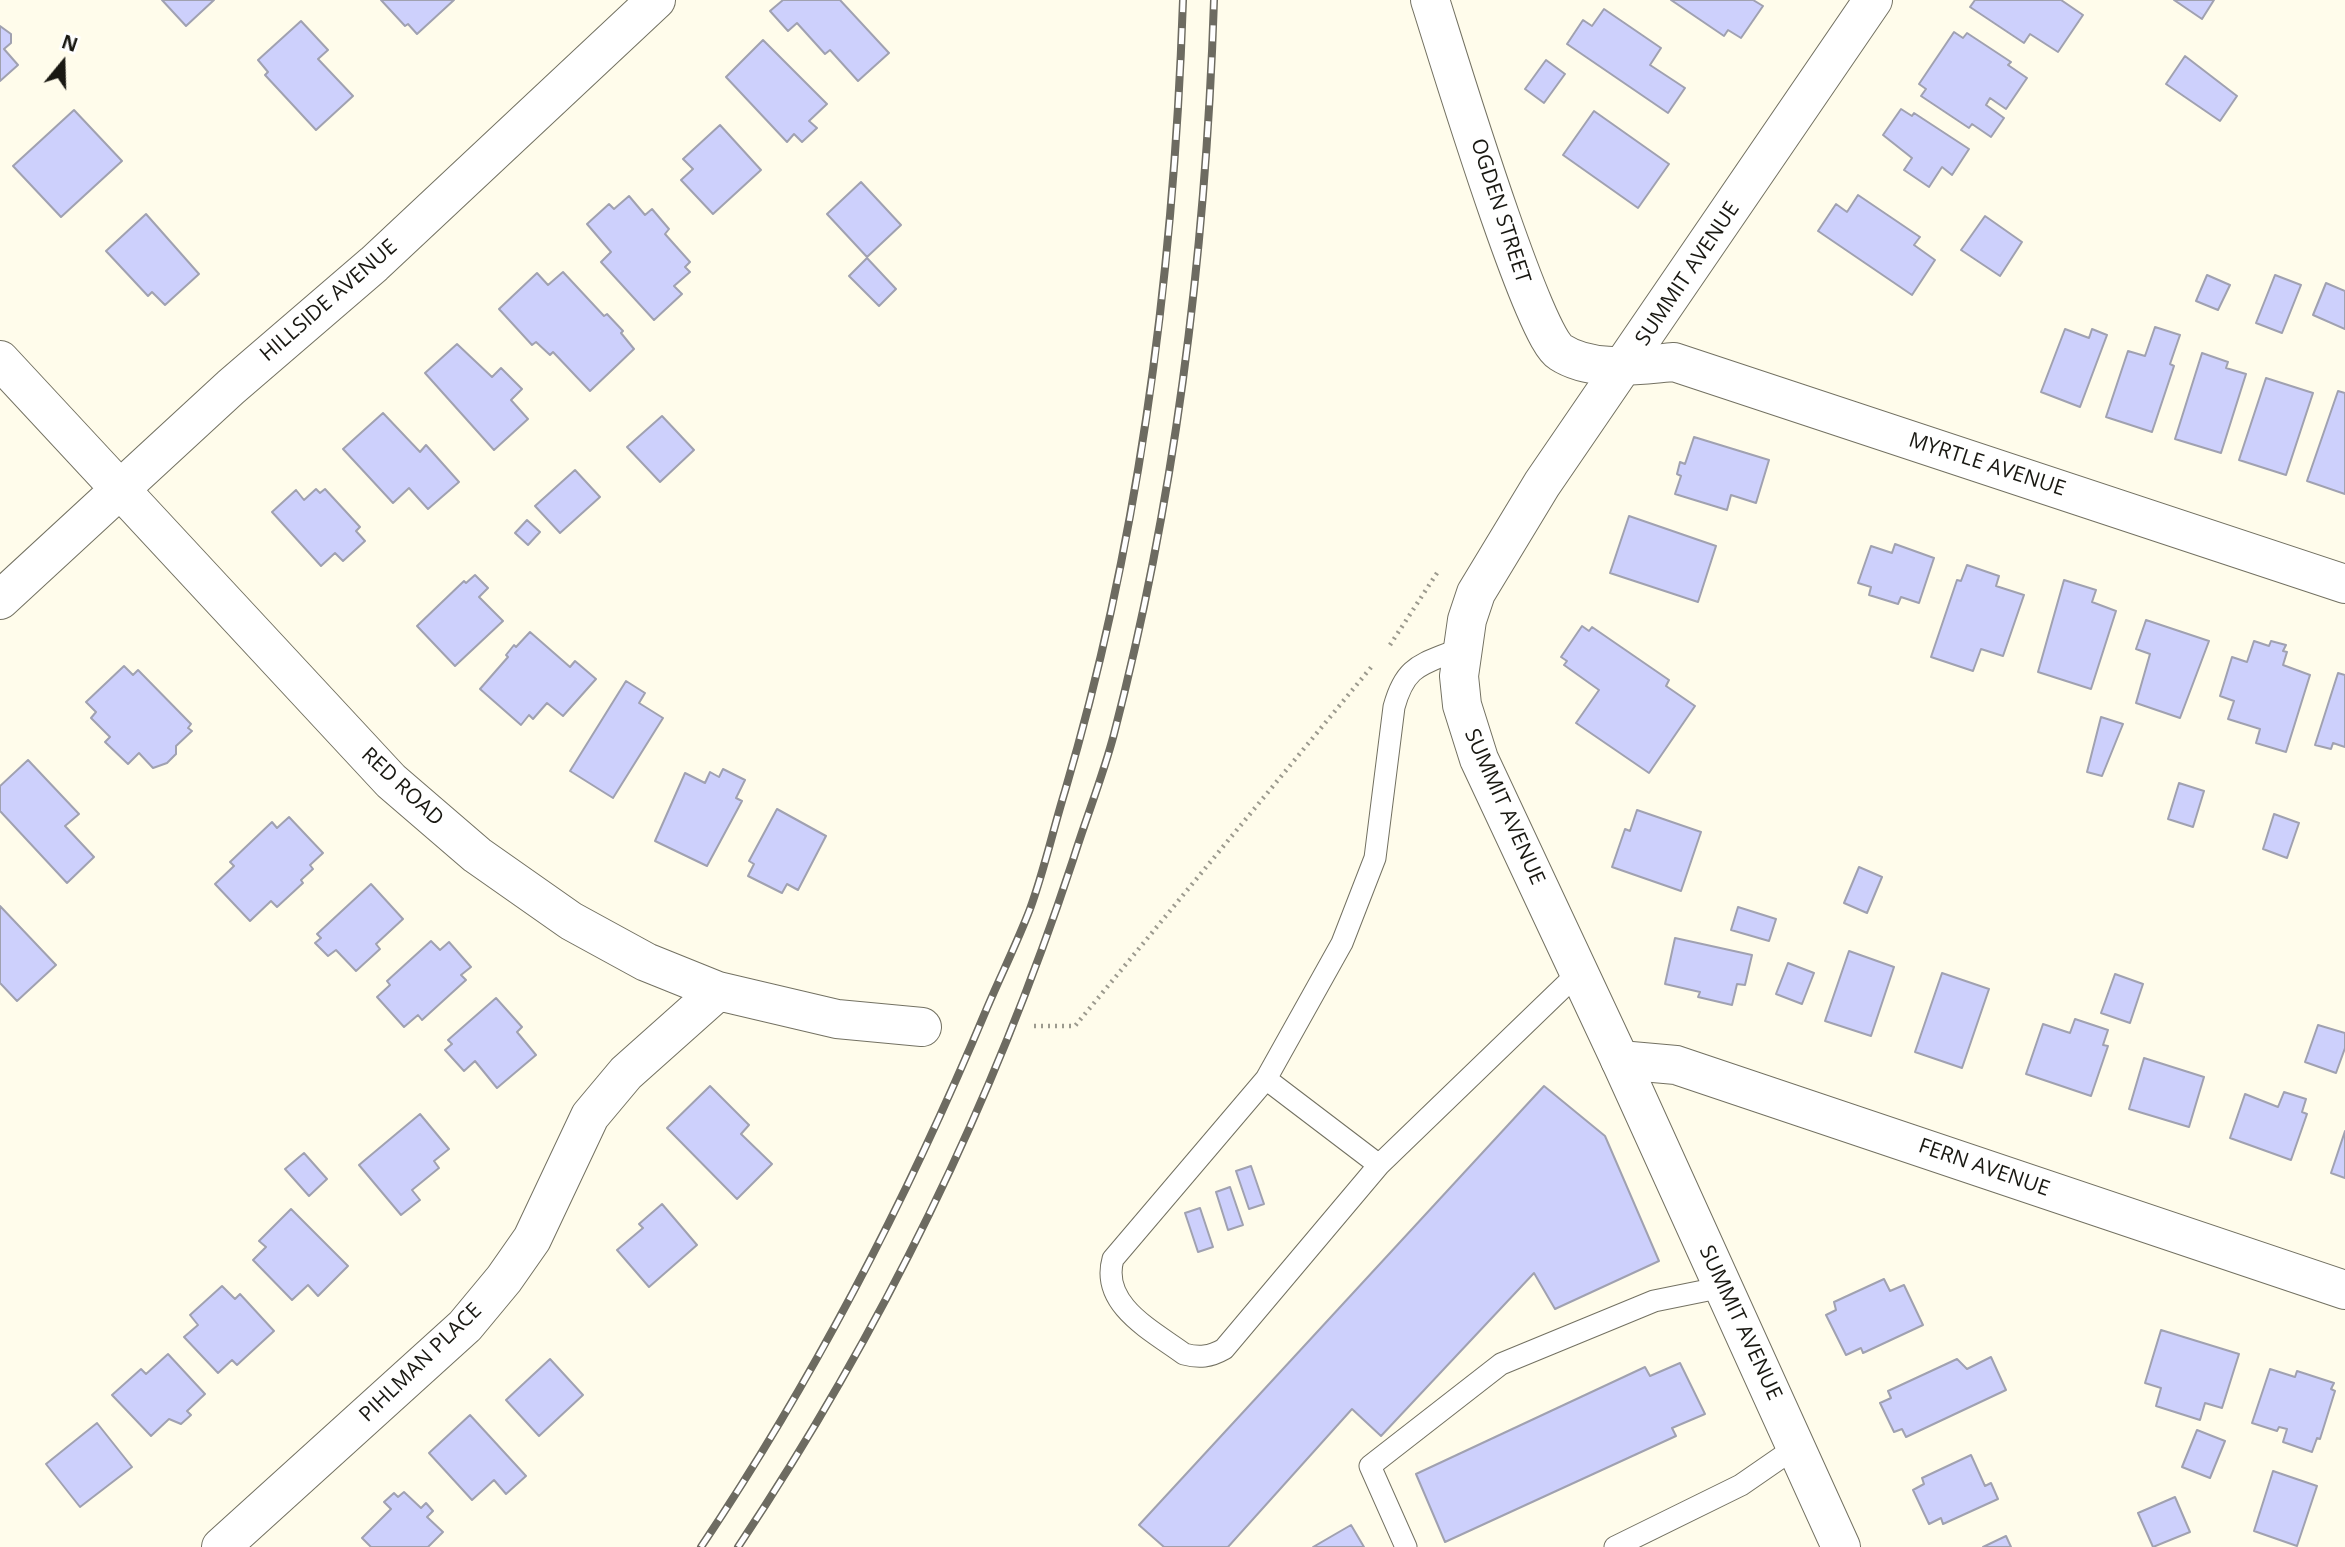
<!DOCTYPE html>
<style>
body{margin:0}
#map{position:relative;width:2345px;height:1547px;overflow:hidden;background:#fffceb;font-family:"Open Sans",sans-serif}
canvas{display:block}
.north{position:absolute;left:28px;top:28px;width:70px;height:70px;-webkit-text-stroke:5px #fff;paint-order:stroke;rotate:19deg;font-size:19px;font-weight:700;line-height:28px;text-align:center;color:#191812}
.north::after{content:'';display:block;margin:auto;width:24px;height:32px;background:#191812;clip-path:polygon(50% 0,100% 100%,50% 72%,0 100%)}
</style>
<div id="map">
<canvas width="2345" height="1547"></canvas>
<div class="north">N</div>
</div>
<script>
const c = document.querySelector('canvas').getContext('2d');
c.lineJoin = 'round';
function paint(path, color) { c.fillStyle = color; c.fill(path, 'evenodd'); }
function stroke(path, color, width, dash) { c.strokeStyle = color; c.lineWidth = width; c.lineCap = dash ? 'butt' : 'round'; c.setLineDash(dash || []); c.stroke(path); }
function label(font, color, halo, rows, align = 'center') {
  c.font = font + ' "Open Sans",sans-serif'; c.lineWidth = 5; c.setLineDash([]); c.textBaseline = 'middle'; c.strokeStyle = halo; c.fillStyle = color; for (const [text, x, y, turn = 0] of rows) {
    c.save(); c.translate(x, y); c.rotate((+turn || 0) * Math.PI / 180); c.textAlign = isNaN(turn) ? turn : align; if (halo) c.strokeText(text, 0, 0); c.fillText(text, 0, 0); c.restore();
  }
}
const building = new Path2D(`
 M162,0H214L186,26Z
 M381,0H454L417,34L408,24L405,26Z
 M783,0H840L889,53L858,81L830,50L825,54L797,23L788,31L770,11Z
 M1671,0H1753L1763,6L1741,38L1728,30L1724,36Z
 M1975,0H2061L2083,15L2058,52L2030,34L2024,43L1970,7Z
 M2174,0H2214L2202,19Z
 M1604,9L1661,48L1650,65L1685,88L1668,113L1567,44L1583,20L1592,26Z
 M301,21L328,50L318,59L353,96L316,130L265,75L268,72L258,60Z
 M0,26L11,34V43L4,49L18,65L0,81Z
 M1954,32L1963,38L1967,33L2011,62L2008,65L2027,78L2006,109L1990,98L1986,105L2004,118L1991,137L1972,124L1969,128L1921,96L1926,89L1919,84Z
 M763,40L827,104L809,121L817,128L802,142L794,134L787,142L726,77Z
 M2185,56L2237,96L2220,121L2166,84Z
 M1546,60L1565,74L1544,103L1525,89Z
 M1901,109L1912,116L1914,113L1969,149L1952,175L1942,167L1929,187L1904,170L1912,158L1883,135Z
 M74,110L122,161L61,217L13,166Z
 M1594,111L1669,164L1638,208L1563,155Z
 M720,125L761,170L713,214L681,180L693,169L683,159Z
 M861,182L901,225L867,257L827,214Z
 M1858,195L1920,237L1914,245L1935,260L1912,295L1818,231L1836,204L1847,212Z
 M629,196L645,215L652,209L669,229L665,234L690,262L685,267L690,272L674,286L682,294L654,320L601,262L611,252L587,224L609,204L614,209Z
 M146,214L199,274L165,305L152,292L148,296L106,251Z
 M1985,216L2022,242L2000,276L1961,250Z
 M867,258L896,289L879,306L849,276Z
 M563,272L604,316L607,314L623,331L621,333L634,349L590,391L553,352L550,355L536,342L532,345L499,309L537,273L548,285Z
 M2207,275L2230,285L2218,310L2196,301Z
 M2275,275L2301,285L2282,333L2256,323Z
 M2326,283L2345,291V329L2313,315Z
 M2155,327L2180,335L2170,364L2174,366L2152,432L2106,417L2128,351L2145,356Z
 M2065,329L2089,338L2092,329L2107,335L2080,407L2041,392Z
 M457,344L492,377L501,368L522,389L511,400L528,419L494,450L425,373Z
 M2202,353L2228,362L2226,368L2246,374L2221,453L2175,439Z
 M2266,378L2313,393L2286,475L2239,460Z
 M2338,391L2345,393V494L2307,481Z
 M383,413L420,452L426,445L459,482L428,509L409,488L393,503L343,449Z
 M662,416L694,450L660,482L627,447Z
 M1694,437L1769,460L1756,503L1731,495L1727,510L1675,494L1681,476L1677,474L1680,462L1685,464Z
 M575,470L600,497L560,533L535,506Z
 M316,489L320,493L325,489L360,527L356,531L365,541L343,561L335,553L321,566L272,512L296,490L304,500Z
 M1629,516L1716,546L1698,602L1610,573Z
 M527,520L540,532L528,545L515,533Z
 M1895,544L1934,558L1919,603L1901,597L1898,604L1869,595L1871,587L1858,583L1871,546L1892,553Z
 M1967,565L1999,576L1996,586L2024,595L2003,656L1981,649L1973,671L1931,657L1957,580L1961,581Z
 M475,575L488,588L479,597L503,621L455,666L417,626L464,581L466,583Z
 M2064,580L2096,590L2092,602L2116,611L2091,689L2038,672Z
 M2146,620L2209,641L2180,718L2136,703L2150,654L2136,649Z
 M1582,626L1589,631L1592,627L1669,680L1666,686L1695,706L1649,773L1576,723L1599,690L1564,665L1567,661L1561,657Z
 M530,632L570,667L575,661L596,679L563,716L547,703L533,719L529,715L521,725L480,689L508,657L506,655L514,645L516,647Z
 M2254,641L2269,646L2271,641L2286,645L2283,651L2287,652L2283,665L2310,675L2286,752L2256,743L2260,729L2228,719L2234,701L2220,696L2232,657L2247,662Z
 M124,666L133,675L138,670L191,724L188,728L192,731L176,746V754L167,763L153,768L139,753L128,764L105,742L110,737L91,718L96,712L86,702Z
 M2338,673L2345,675V747L2333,743L2331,749L2315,745Z
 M626,681L645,693L639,703L663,718L613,798L570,771Z
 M2101,717L2123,724L2102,776L2087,772Z
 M28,760L79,814L65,826L94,857L67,883L0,811V786Z
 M723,769L745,780L736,798L742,801L707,866L655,841L685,773L705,783L710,772L719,777Z
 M2179,783L2204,791L2193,827L2168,819Z
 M777,809L826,836L798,890L787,884L782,893L748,876L754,864L749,861Z
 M1637,810L1701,832L1681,891L1612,867L1625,829L1630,831Z
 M2274,814L2299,823L2287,858L2263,849Z
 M289,817L323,853L310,865L313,869L301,880L303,883L277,907L271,901L250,921L215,884L234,866L230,862L272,822L277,828Z
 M1859,867L1882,877L1867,913L1844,903Z
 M371,884L403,919L376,944L380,949L356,971L336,950L328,956L315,943L321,938L317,934Z
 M0,906L56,965L17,1001L0,983Z
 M1738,907L1776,919L1769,941L1731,930Z
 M1675,938L1752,955L1745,985L1737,984L1732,1005L1698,997L1700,992L1665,984Z
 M431,941L440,950L449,942L471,967L461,975L466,980L422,1020L418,1015L404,1027L377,997L390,985L387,981Z
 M1849,951L1894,967L1871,1036L1825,1021Z
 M1788,963L1814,973L1802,1004L1776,994Z
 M1942,973L1989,989L1962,1068L1915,1052Z
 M2115,974L2143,984L2130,1023L2101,1013Z
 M496,998L522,1027L517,1032L536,1055L497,1088L475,1061L464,1071L445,1050L452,1044L448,1040Z
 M2075,1019L2108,1030L2103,1045L2108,1046L2091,1096L2026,1074L2043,1024L2070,1033Z
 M2318,1025L2345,1033V1048L2336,1073L2305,1062Z
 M2144,1058L2204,1077L2189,1127L2129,1109Z
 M710,1086L749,1125L741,1134L772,1164L737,1199L667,1128Z
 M1544,1086L1605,1136L1659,1261L1555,1309L1534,1273L1381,1436L1352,1409L1228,1547H1164L1139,1525Z
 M2284,1092L2306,1099L2302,1112L2307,1114L2291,1160L2230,1138L2245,1094L2278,1107Z
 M420,1114L449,1149L434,1161L439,1168L412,1190L420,1200L401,1215L359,1165Z
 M2345,1131V1178L2331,1173Z
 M304,1153L327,1179L309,1196L285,1169Z
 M1251,1166L1264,1204L1249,1209L1236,1171Z
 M1230,1187L1243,1225L1228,1230L1216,1192Z
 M662,1204L697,1245L649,1287L617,1250L643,1228L639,1224Z
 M1200,1208L1213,1247L1198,1252L1185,1213Z
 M291,1209L348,1266L318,1296L308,1285L292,1300L253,1260L266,1247L259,1241Z
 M1884,1279L1890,1291L1904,1285L1923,1325L1863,1353L1861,1348L1846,1355L1826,1315L1836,1310L1834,1302Z
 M222,1286L235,1299L240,1294L274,1331L237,1365L232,1360L218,1373L184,1337L198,1325L190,1315Z
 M2161,1330L2239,1354L2222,1408L2205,1403L2200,1420L2156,1406L2161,1388L2145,1383Z
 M168,1354L205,1394L187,1411L191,1415L181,1424L169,1419L151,1436L112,1395L141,1369L146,1374Z
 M1991,1357L2006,1390L1906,1437L1902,1429L1894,1432L1880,1403L1891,1398L1888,1391L1957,1359L1967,1369Z
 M550,1359L583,1395L539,1436L506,1400Z
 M1680,1363L1705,1414L1672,1428L1676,1436L1445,1542L1416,1474L1645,1367L1650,1376Z
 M2270,1369L2295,1377L2297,1371L2334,1383L2331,1389L2335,1391L2320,1439L2317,1438L2312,1452L2283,1442L2287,1429L2279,1427L2277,1431L2252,1423Z
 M470,1415L526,1476L506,1494L494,1480L472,1500L429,1453Z
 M97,1423L132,1467L80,1507L46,1464Z
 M2197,1430L2225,1441L2210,1478L2182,1467Z
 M1971,1455L1985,1486L1991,1483L1998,1499L1943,1524L1941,1518L1929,1524L1913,1490L1924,1484L1922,1478Z
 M2273,1471L2317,1486L2297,1546L2254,1531Z
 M404,1492L421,1508L426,1503L433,1511L427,1517L443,1532L428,1547H371L362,1538L391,1509L384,1502L394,1493L398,1497Z
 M2175,1497L2190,1532L2153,1547L2138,1513Z
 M1351,1525L1364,1547H1313Z
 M2006,1536L2011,1547H1983Z`);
paint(building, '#cdd0fc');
stroke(building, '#a0a1b0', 2);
const service = new Path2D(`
 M1461,648C1423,665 1406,663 1394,707L1375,858L1342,943L1266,1079L1113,1259C1100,1305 1153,1331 1184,1354C1199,1358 1210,1357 1224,1349L1379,1165L1579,972
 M1266,1079L1379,1165
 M1406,1547L1370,1466L1501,1364L1654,1301L1723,1287
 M1615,1547L1741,1485L1796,1447`);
const minor = new Path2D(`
 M1430,0C1446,50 1532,335 1560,352C1592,373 1638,365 1674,362L2345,584
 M0,360L391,781L477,855L571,921L646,962L718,991L837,1019L922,1027
 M0,600L231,387L374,264L656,0
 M1620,1060L1676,1065L2345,1290
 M221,1547L465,1326L504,1279L532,1239L590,1116L626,1073L718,991`);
const tertiary = new Path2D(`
 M1841,1547L1620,1060L1479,759L1462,705L1459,676L1467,620L1476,593L1542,484L1873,0`);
stroke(service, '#737162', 23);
stroke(minor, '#737162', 40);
stroke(tertiary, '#737162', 40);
stroke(new Path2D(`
 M1390,645L1437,573
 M1034,1026H1075L1373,665`), '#9c9a8e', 4.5, [2, 5]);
stroke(service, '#fff', 21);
stroke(minor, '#fff', 38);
stroke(tertiary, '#fff', 38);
const rail = new Path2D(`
 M701,1547C815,1377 908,1197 987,1008C1001,975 1017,943 1030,909C1044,871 1053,830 1065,791C1141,534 1174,267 1183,0
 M738,1547C880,1334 993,1103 1073,860C1086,818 1103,776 1114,734C1176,495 1206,247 1214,0`);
stroke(rail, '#6d6b61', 8);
stroke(rail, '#fff', 5, [16]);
label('21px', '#191812', '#fff', [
 ["OGDEN STREET",1500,211,72],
 ["SUMMIT AVENUE",1688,274,-56],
 ["HILLSIDE AVENUE",329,301,-41],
 ["MYRTLE AVENUE",1987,465,18],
 ["RED ROAD",402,787,43],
 ["SUMMIT AVENUE",1504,807,66],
 ["FERN AVENUE",1984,1168,19],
 ["SUMMIT AVENUE",1740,1323,65],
 ["PIHLMAN PLACE",421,1363,-44]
]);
</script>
